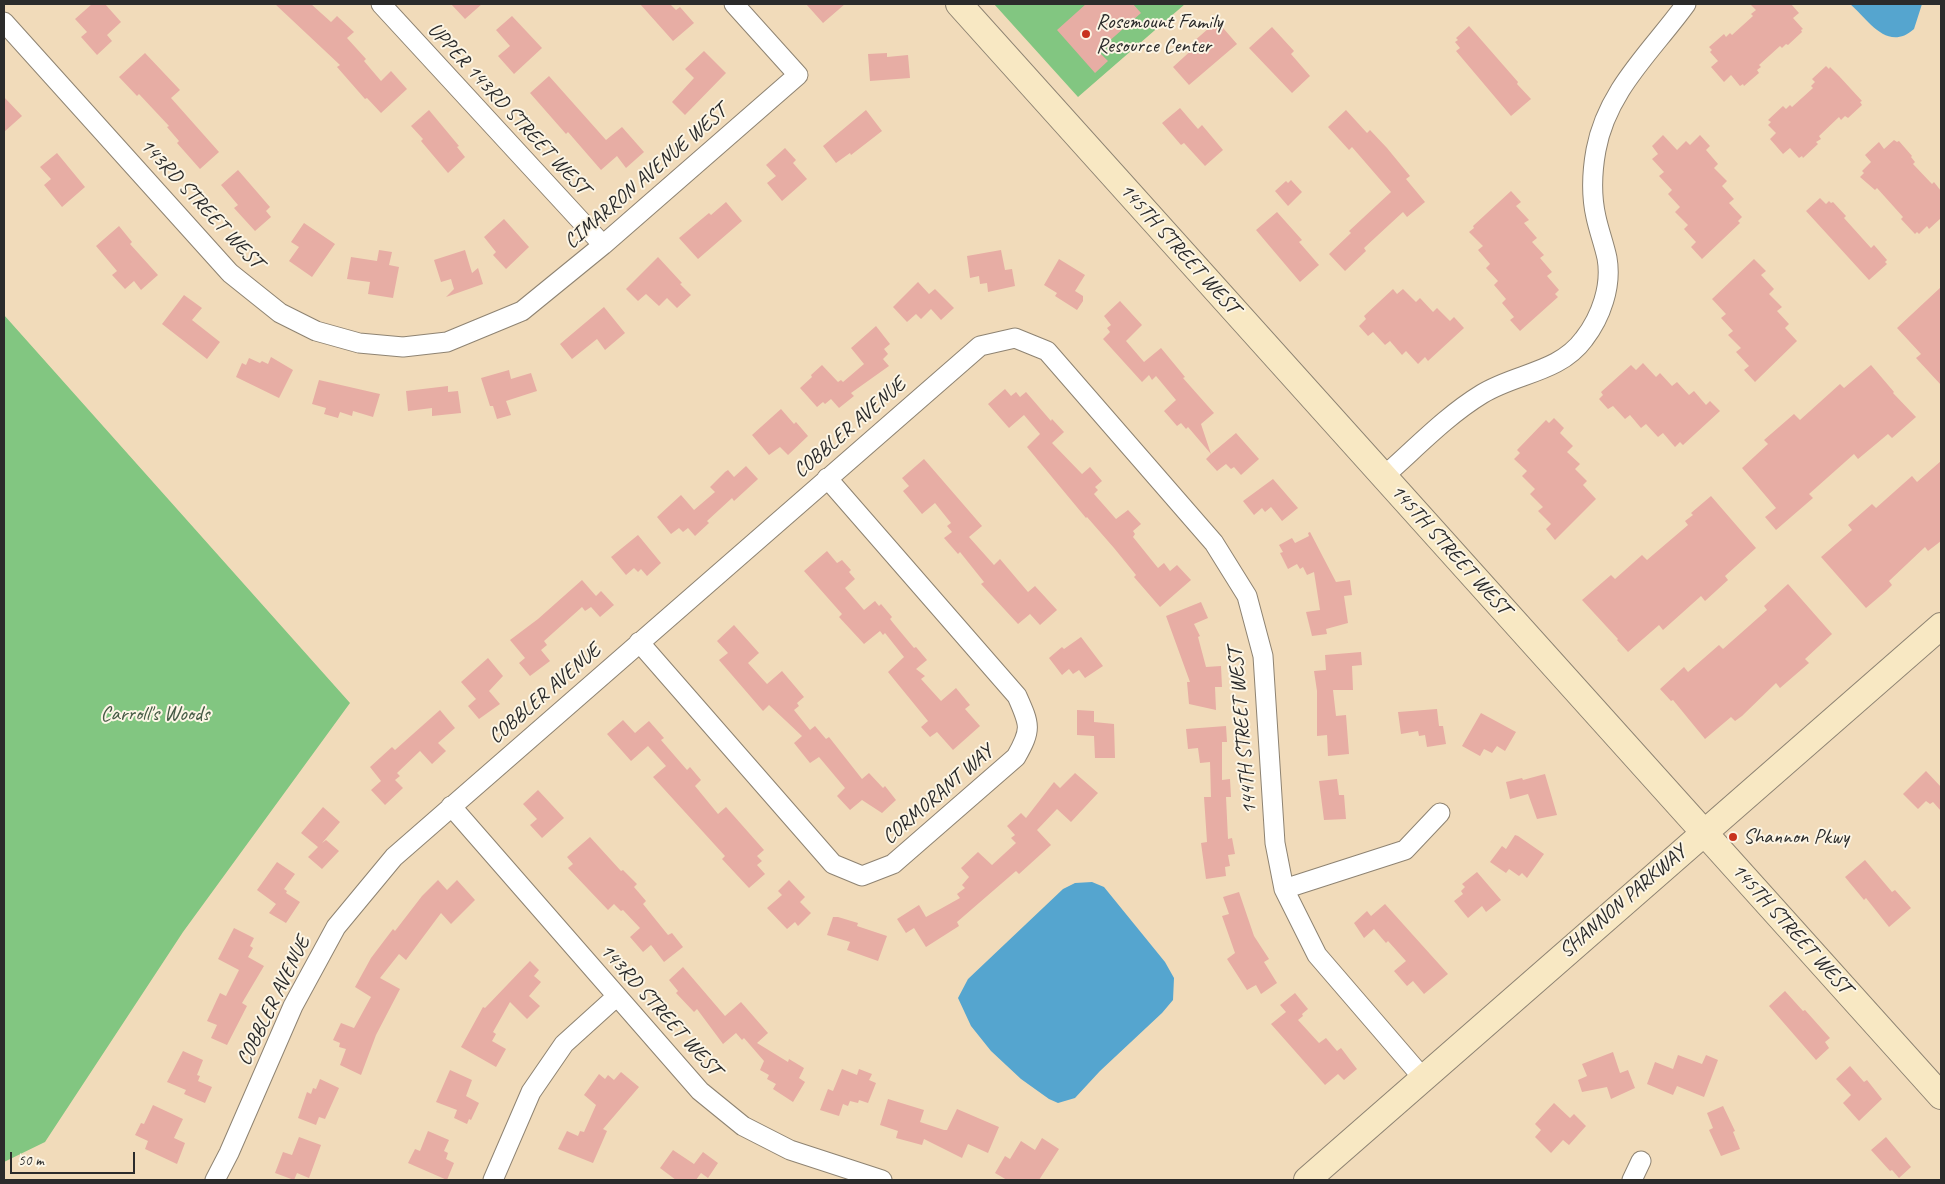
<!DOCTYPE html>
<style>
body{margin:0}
#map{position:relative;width:1945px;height:1184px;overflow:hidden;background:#f1dbba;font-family:Caveat,sans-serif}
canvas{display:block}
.frame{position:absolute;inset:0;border:5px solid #2b2b2b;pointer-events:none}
.scale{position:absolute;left:10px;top:1152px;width:125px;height:22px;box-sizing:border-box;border:2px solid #2b2b2b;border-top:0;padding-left:6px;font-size:15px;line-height:18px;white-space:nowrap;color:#2b2b2b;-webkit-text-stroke:4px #fcf5e5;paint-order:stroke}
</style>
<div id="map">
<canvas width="1945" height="1184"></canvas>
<div class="frame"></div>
<div class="scale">50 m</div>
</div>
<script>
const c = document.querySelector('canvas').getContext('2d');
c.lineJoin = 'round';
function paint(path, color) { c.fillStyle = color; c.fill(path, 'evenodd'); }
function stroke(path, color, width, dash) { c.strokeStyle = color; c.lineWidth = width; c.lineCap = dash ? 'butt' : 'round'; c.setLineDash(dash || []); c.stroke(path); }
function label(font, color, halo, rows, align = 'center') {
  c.font = font + ' Caveat,sans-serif'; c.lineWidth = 4; c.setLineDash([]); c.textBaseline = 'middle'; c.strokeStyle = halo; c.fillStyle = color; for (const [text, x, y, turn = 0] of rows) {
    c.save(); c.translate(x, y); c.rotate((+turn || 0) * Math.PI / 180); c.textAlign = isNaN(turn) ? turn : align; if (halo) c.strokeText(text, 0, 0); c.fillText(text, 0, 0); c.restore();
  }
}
paint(new Path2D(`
 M994,4H1185L1078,97Z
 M4,315L350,703L183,932L45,1142L4,1162Z`), '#82c681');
paint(new Path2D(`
 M1850,4H1922L1914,29C1887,53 1868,19 1850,4Z
 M1092,882L1104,887L1165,962L1174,978L1173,1000L1162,1013L1100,1071L1075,1098L1058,1103L1049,1099L1021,1079L991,1051L971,1026L958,998L968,979L1063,889L1075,883Z`), '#55a5cf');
paint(new Path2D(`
 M92,4H105L121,22L107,35L112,41L97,55L81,37L87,32L75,19Z
 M275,4H311L331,22L337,16L354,32L347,38L366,59L364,61L381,81L391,71L407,89L381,113L367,98L365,99L337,67L340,65Z
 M451,4H482L465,19Z
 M640,4H670L676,10L680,7L694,23L673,41Z
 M806,4H845L823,23Z
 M1086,4H1133L1141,13L1098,51L1108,61L1095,73L1057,30Z
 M1750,4H1791L1799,13L1793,18L1803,29L1801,30L1802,32L1788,45L1786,44L1782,48L1780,46L1759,65L1761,67L1757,70L1759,73L1744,86L1743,84L1740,86L1731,75L1724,82L1711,67L1718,61L1710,52L1712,50L1709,47L1724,34L1726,37L1730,33L1732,35L1753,16L1751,14L1756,10Z
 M512,16L542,48L514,74L498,56L510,46L496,30Z
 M1217,21L1237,44L1189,85L1173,67L1196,46L1193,42Z
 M1469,26L1518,82L1517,84L1531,99L1511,116L1456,51L1460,48L1455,42L1458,40L1456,38Z
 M1272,27L1294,51L1291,54L1310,76L1292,93L1249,48Z
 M704,51L726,73L685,115L672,102L694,78L685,69Z
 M145,53L180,90L171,98L219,152L200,169L177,143L179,141L167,127L169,126L139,94L137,96L119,77Z
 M887,53V57L908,55L910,78L870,81L868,54Z
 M1826,66L1829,69L1830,67L1839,76L1862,101L1860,102L1862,105L1848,118L1845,116L1841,120L1839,117L1819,136L1821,139L1816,142L1818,144L1803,158L1802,156L1799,158L1790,148L1783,154L1770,139L1776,133L1768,125L1771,122L1768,120L1783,106L1786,109L1790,105L1792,107L1813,88L1811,86L1815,82L1812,79Z
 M549,76L606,140L622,127L644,152L626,168L617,156L601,170L568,132L566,134L530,93Z
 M4,97L22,116L4,132Z
 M1180,108L1198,129L1202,125L1223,150L1205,166L1184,143L1181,145L1162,123Z
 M429,110L459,146L457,147L465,157L448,173L421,141L423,139L411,126Z
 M866,110L882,131L851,155L850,153L836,163L823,146Z
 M1346,110L1367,133L1370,130L1387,148L1410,176L1406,179L1425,202L1407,217L1403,212L1364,248L1366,251L1345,271L1329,254L1351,233L1349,231L1391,192L1352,147L1349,150L1328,127Z
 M1663,135L1677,150L1686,141L1690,145L1700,135L1710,146L1706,150L1718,164L1714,168L1727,181L1722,186L1734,199L1729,203L1742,217L1738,221L1740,223L1702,259L1691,247L1696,242L1684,229L1688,225L1675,212L1680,207L1668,194L1672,190L1659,176L1664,172L1652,159L1658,154L1652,146Z
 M1894,140L1897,142L1899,141L1912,156L1911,157L1915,162L1913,164L1932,184L1934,182L1941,191V218L1929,229L1927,226L1919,234L1917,232L1915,234L1901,219L1903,217L1877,188L1875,190L1860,177L1864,173L1862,171L1871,162L1865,155L1879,142L1884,149Z
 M785,148L796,160L793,163L807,179L782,201L767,183L776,176L766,165Z
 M57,153L85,187L62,207L44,185L51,179L40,167Z
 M238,170L270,207L266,211L271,217L255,231L234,208L238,205L221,185Z
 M1291,180L1302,192L1288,206L1275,191L1286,181L1288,183Z
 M1511,191L1521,202L1516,206L1529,220L1524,223L1537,238L1532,242L1544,255L1540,258L1552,272L1547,276L1559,290L1555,294L1558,297L1520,331L1510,320L1514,317L1502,303L1506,299L1494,285L1498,281L1486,268L1490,264L1478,250L1483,246L1469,232L1474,228L1473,226Z
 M1820,198L1826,204L1829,201L1831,203L1833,202L1846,216L1844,218L1871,248L1874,245L1887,260L1885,262L1887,264L1869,280L1806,211Z
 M726,202L742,221L698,259L679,238L709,213L711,215Z
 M1277,212L1302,240L1299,242L1319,265L1300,282L1256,230Z
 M504,219L529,247L506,269L493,255L496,252L484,237Z
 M304,223L335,244L312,277L289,261L299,247L291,242Z
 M119,226L132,242L130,244L158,275L141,290L134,281L125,289L112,275L117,271L96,246Z
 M379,250L392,252L389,265L399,267L393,298L368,294L370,282L347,279L351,257L377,261Z
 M465,250L472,273L478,268L483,284L446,297L454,289L451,279L441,282L434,260Z
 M1001,250L1005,270L1012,269L1015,286L988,292L987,283L980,284L979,276L970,278L967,256Z
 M658,257L682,283L680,284L691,295L677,308L667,298L659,306L646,294L638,301L626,289Z
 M1059,259L1085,275L1075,291L1083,296V301L1077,310L1055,296L1057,293L1044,285Z
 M1754,259L1766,271L1761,275L1774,289L1769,294L1782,307L1777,311L1789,324L1785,328L1797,341L1755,382L1744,370L1749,366L1736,352L1741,348L1728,335L1733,331L1721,318L1726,314L1712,299Z
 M918,282L929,294L935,289L954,308L941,320L931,309L921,319L916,314L907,322L893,307Z
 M1941,287V385L1916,358L1921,354L1897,328Z
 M1393,289L1397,294L1403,289L1416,302L1420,298L1433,312L1437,308L1450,321L1454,317L1464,328L1428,361L1425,357L1418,364L1406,351L1402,355L1390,341L1385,345L1373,332L1368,336L1359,326L1366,319L1364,316Z
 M184,295L202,308L192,320L220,342L207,359L162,324Z
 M1120,301L1142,325L1126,341L1144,362L1161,348L1185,377L1183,378L1214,413L1201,424L1211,454L1236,433L1259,459L1241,475L1234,467L1231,469L1226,464L1217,471L1206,459L1211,454L1188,427L1186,429L1181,423L1177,426L1164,411L1176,400L1156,376L1152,380L1149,375L1142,382L1103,339L1110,332L1107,328L1111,325L1104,316Z
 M604,307L625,333L605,350L597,339L572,359L560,344Z
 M876,326L890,344L884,349L888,354L883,359L889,366L851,393L854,396L839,408L831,399L825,404L823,402L817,407L800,388L812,377L811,375L822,365L838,382L841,380L843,382L864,364L851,348Z
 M271,357L293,370L279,398L236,377L242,363L246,365L249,358L260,363L262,361L268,364Z
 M1643,363L1656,377L1660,373L1672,386L1677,382L1689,395L1694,391L1706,405L1710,401L1720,411L1683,445L1680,442L1675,447L1663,433L1658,437L1646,424L1641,428L1630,415L1625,419L1613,406L1608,409L1599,399L1603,395L1601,392L1631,365L1636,370Z
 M1871,365L1894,392L1893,393L1916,417L1892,438L1888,434L1858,459L1854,454L1809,494L1813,498L1776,530L1765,517L1776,508L1742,468L1768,444L1764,440L1794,414L1800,420L1840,384L1844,388Z
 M509,370L511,379L531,373L537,391L506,401L511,415L497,419L493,406H490L481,378Z
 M319,380L380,394L373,417L353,411L352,416L340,412L338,418L324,414L326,408L312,404Z
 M448,386V392L458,391L461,413L432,416V408L408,411L406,391Z
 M1005,389L1011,396L1016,392L1020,397L1026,392L1051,421L1052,419L1064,432L1052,443L1082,474L1090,467L1102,481L1095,487L1098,490L1094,494L1116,519L1128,510L1141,524L1133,531L1135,534L1133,537L1158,568L1164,563L1170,571L1177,565L1191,580L1160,607L1134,577L1136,575L1114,548L1087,517L1086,518L1027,447L1040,434L1024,415L1009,428L988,404Z
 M781,409L794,424L796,422L808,436L788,455L780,447L769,455L752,435Z
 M1554,418L1564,428L1560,433L1573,446L1567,452L1580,464L1575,469L1587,481L1583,485L1596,499L1555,540L1546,529L1551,524L1538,511L1543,507L1530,494L1535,489L1522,476L1527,471L1514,459L1520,453L1517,450L1546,420L1549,423Z
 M924,459L982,526L969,537L994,565L1000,559L1028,592L1035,586L1057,610L1040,625L1030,614L1018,624L981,584L984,582L960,552L958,554L944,538L952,532L947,526L951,523L935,503L922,514L903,491L909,486L902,478Z
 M1941,461V541L1928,551L1925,547L1889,581L1892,585L1886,591L1866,608L1821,557L1852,530L1848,525L1872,504L1876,508L1912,476L1917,482Z
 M746,466L758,479L734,501L732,498L707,521L709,523L695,536L688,528L683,532L679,528L671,534L657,517L681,495L694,510L715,492L710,487L725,472L728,470L734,477Z
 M1273,479L1298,508L1282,521L1271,507L1265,512L1262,508L1254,515L1243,501Z
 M1711,496L1756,548L1725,576L1728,580L1705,601L1701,596L1663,630L1659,625L1628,652L1617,640L1618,639L1582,600L1611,575L1615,579L1642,555L1647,560L1688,525L1685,521L1693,515L1691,513Z
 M1310,532L1336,582L1350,580L1352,595L1344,596L1348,623L1326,629L1327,634L1312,636L1306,612L1320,610L1314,572L1307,575L1303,567L1300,569L1297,564L1288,569L1280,553L1283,552L1279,545L1292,538L1295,543L1309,536L1308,533Z
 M638,535L661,563L647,576L641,569L638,572L634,568L626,575L611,557Z
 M827,551L837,563L842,560L851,570L849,572L855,579L845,588L864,610L875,601L879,606L881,604L892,617L890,619L894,624L914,648L916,647L927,660L916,669L925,676L921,679L941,701L956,688L970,705L965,709L980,726L953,750L937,732L930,737L921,727L928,721L888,672L904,657L885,633L883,635L880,631L864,644L839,617L842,614L804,571Z
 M582,580L596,596L601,591L614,605L600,617L591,607L585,611L582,607L544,641L547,645L541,650L550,661L530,676L519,663L525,658L510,640L538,619Z
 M1788,584L1832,634L1805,659L1809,663L1780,688L1776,683L1742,716L1735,721L1731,717L1705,739L1673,700L1671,701L1660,689L1684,667L1688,672L1719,645L1723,649L1767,610L1764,606Z
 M1201,602L1208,618L1194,624L1200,636L1198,637L1206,667L1221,666L1222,687H1215L1216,710L1189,704L1187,682H1190L1166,616Z
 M734,625L759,653L748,663L767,684L782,671L804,697L797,703L799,706L794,710L810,730L815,726L826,739L829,737L862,779L869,773L883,788L885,786L896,800L882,813L862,800L850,810L837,796L845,788L819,757L810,763L794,743L802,736L769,705L763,711L719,660L728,653L717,641Z
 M1081,637L1103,666L1085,678L1079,670L1073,674L1069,669L1062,675L1049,658L1062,647L1064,649Z
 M1361,652L1362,665L1352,666L1353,690H1333L1336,716L1346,715L1349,754L1328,756L1327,735L1317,736V691L1314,671L1326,670L1325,655Z
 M488,658L503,676L489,691L500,704L479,719L468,706L476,699L461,682Z
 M1437,709L1439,726H1443L1446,744L1427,747L1425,735L1419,736L1418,731L1401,734L1398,712Z
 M440,710L455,728L438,743L446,751L432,764L420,751L397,773L400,776L395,780L403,788L385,805L371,790L381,781L370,767L392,747L395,750Z
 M1077,710L1094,711V722L1114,724L1115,758H1095L1094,736L1077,735Z
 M1481,713L1516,732L1505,751L1497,746L1492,753L1484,749L1480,756L1462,746Z
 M623,720L635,733L649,721L664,738L661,740L687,770L690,767L701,780L695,786L718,814L726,807L764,850L757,856L762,861L757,865L765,874L749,888L722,859L725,856L653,777L666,766L648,746L631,761L607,734Z
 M1226,726L1227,742H1222V780L1230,779L1231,797H1226L1228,839L1232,838L1235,854L1228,855L1230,866L1225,867L1226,876L1206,879L1201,843L1207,842L1204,797H1211L1210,762L1200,763L1198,748L1188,749L1186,729Z
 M1926,771L1941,787V811L1933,802L1930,804L1926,801L1918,809L1903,794Z
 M1075,773L1098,793L1071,822L1057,809L1037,830L1051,845L1019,874L1016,871L957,922L959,926L926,947L914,928L906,933L897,919L919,905L926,917L960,898L957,894L965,888L962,885L969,877L961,868L978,852L992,865L1016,843L1011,838L1015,835L1007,826L1021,813L1026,818L1054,782L1060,788Z
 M1545,774L1557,815L1537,819L1528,794L1510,799L1506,782L1522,778L1523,780Z
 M1337,779L1339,795H1344L1346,819L1324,820L1319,781Z
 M538,790L564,818L542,838L530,825L537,819L523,804Z
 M323,807L340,822L322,843L326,840L339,851L322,869L308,857L318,847L301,833Z
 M1515,835L1518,836L1544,854L1527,878L1522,873L1519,876L1509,869L1506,873L1490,862L1502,846L1506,849Z
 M590,837L621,871L623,870L637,884L634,887L646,901L643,904L668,935L672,933L683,947L664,962L651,945L643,952L630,937L640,928L623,910L621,911L614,904L608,910L568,868L573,864L567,857Z
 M1865,860L1892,892L1895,890L1911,908L1889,927L1866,898L1864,900L1845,877Z
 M277,862L295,874L284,889L287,891L286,893L300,902L286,923L269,913L276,904L257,890Z
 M1477,872L1501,900L1486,912L1482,906L1468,918L1454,901L1463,894L1461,891L1465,887L1462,884Z
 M438,880L447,890L457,880L475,900L451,924L441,913L406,960L399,954L380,978L400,989L376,1035L361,1075L340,1065L346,1049L339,1047L340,1043L333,1040L341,1023L354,1028L371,997L355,987L371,958L393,929L395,931L422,896Z
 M789,880L805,897L800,902L811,913L798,926L795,922L787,929L767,908L782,895L778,891Z
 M1239,892L1254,936L1269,959L1264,962L1277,983L1261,994L1256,985L1247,990L1227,959L1235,953L1222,916L1229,914L1223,897Z
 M1385,904L1448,974L1424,994L1413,981L1407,986L1394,971L1406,961L1388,941L1386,943L1374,929L1364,938L1354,923L1367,911L1371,916Z
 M833,917H838L858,923L857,926L887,936L878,961L847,950L850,942L827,935Z
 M234,928L254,938L250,946L253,948L248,957L264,966L242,1003L247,1006L227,1045L211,1038L217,1025L207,1021L220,993L226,996L239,970L218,959Z
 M530,961L539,970L534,976L541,982L529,996L540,1006L527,1019L510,1002L493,1032L496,1034L492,1041L506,1049L496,1067L461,1047L483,1007L485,1008Z
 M683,967L725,1016L741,1002L768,1033L757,1043L788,1062L789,1059L804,1068L799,1078L805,1082L793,1102L773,1089L776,1084L767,1079L769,1075L760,1070L764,1061L744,1038L742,1040L736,1033L723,1044L697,1009L694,1012L676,993L678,991L669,980Z
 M1785,991L1803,1011L1805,1010L1830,1038L1825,1042L1829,1048L1816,1060L1769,1006Z
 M1295,993L1308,1009L1302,1014L1303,1016L1298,1020L1319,1043L1326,1038L1337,1051L1341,1048L1357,1069L1344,1080L1338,1074L1325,1085L1271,1024L1286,1012L1280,1005Z
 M183,1051L203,1060L197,1075L200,1076L198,1081L212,1087L205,1103L184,1094L186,1090L167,1082Z
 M1613,1052L1620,1073L1628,1070L1635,1088L1611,1099L1607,1087L1582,1092L1578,1080L1587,1076L1582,1064Z
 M1678,1055L1702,1064L1706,1055L1718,1060L1704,1097L1677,1086L1673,1095L1647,1084L1655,1062L1673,1069Z
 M1850,1066L1864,1082L1867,1080L1882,1099L1859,1121L1843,1103L1851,1095L1836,1079Z
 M842,1069L857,1075L859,1069L872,1074L869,1080L876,1083L868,1103L859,1100L858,1103L850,1101L848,1106L843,1104L839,1116L820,1110L828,1089L833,1091Z
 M450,1070L472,1080L466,1096L479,1103L471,1120L469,1119L467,1124L454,1118L457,1110L436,1102Z
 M621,1072L639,1087L603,1129L607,1131L593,1163L558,1149L567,1131L578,1136L580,1131L584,1132L596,1105L584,1095L599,1074L605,1079L608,1075L614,1080Z
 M320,1079L339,1088L325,1119L319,1117L316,1125L298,1118L307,1092L311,1094L313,1088L316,1089Z
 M888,1099L924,1110L920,1122L944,1130H947L957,1109L999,1127L988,1153L968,1144L962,1158L924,1139L922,1145L896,1138L898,1131L880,1125Z
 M1554,1103L1570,1118L1574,1114L1586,1126L1569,1145L1563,1140L1551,1153L1535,1137L1541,1130L1535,1124Z
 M153,1105L183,1119L174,1138L185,1143L177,1164L145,1149L148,1141L135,1135L141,1123L144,1124Z
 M1723,1106L1735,1131L1733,1132L1740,1149L1721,1156L1709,1130L1713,1128L1707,1113Z
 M428,1131L449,1140L444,1151L448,1153L446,1159L454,1163L447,1180L408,1163L415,1149L420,1151Z
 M299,1137L321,1145L309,1178L297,1173L294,1180L275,1173L283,1152L292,1155Z
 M1886,1137L1911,1167L1899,1178L1892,1170L1890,1171L1871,1150Z
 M1042,1138L1059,1149L1039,1180H1007L995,1173L1005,1156L1010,1159L1021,1141L1035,1150Z
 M673,1150L694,1164L703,1152L718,1163L708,1178L701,1173L696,1180H676L660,1168Z`), '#e7ada4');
const street = new Path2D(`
 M381,4L603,245
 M4,22L230,273L280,313L316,331L359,343L403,347L447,342L522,311L603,245L798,75L734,4
 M1384,476C1416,448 1446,416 1482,394C1516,373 1559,373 1584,339C1601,317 1612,286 1607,258C1604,244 1599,231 1596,217C1591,195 1592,172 1596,150C1607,90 1652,51 1686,4
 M639,642L833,864L862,876L893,864L1016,757C1032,729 1030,725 1017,696L827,478
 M451,806L700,1091L743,1126L790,1150L882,1180
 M1284,889L1405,850L1440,813
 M215,1180L229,1153L293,1006L336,927L394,857L980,346L1015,338L1047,351L1214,543L1247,596L1263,656L1275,843L1284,889L1317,955L1423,1078
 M493,1180L531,1092L564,1044L616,997
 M1632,1180L1641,1161`);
const secondary = new Path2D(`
 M959,4L1941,1096
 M1307,1180L1941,626`);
stroke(street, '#8e8372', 21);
stroke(secondary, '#8e8372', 28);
stroke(street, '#fff', 19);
stroke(secondary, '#f8e8c3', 26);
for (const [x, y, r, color] of [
 [1086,34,5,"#c8321e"],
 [1733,837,5,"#c8321e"]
]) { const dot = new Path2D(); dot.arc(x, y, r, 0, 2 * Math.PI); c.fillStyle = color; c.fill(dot); stroke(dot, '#fcf5e5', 2); }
label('21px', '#2b2b2b', '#fcf5e5', [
 ["Rosemount Family",1096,22],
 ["Resource Center",1096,46],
 ["Shannon Pkwy",1743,837]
], 'left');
label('21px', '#2b2b2b', '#fcf5e5', [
 ["UPPER 143RD STREET WEST",508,109,47],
 ["CIMARRON AVENUE WEST",646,177,-41],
 ["143RD STREET WEST",201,204,47],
 ["145TH STREET WEST",1179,249,48],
 ["COBBLER AVENUE",850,428,-41],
 ["145TH STREET WEST",1450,550,48],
 ["COBBLER AVENUE",545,694,-41],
 ["144TH STREET WEST",1243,731,-95],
 ["CORMORANT WAY",938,795,-41],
 ["SHANNON PARKWAY",1623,902,-41],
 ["145TH STREET WEST",1791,929,48],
 ["COBBLER AVENUE",274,1001,-64],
 ["143RD STREET WEST",660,1010,48]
]);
label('21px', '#455a45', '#fcf5e5', [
 ["Carroll's Woods",155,714]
]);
</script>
